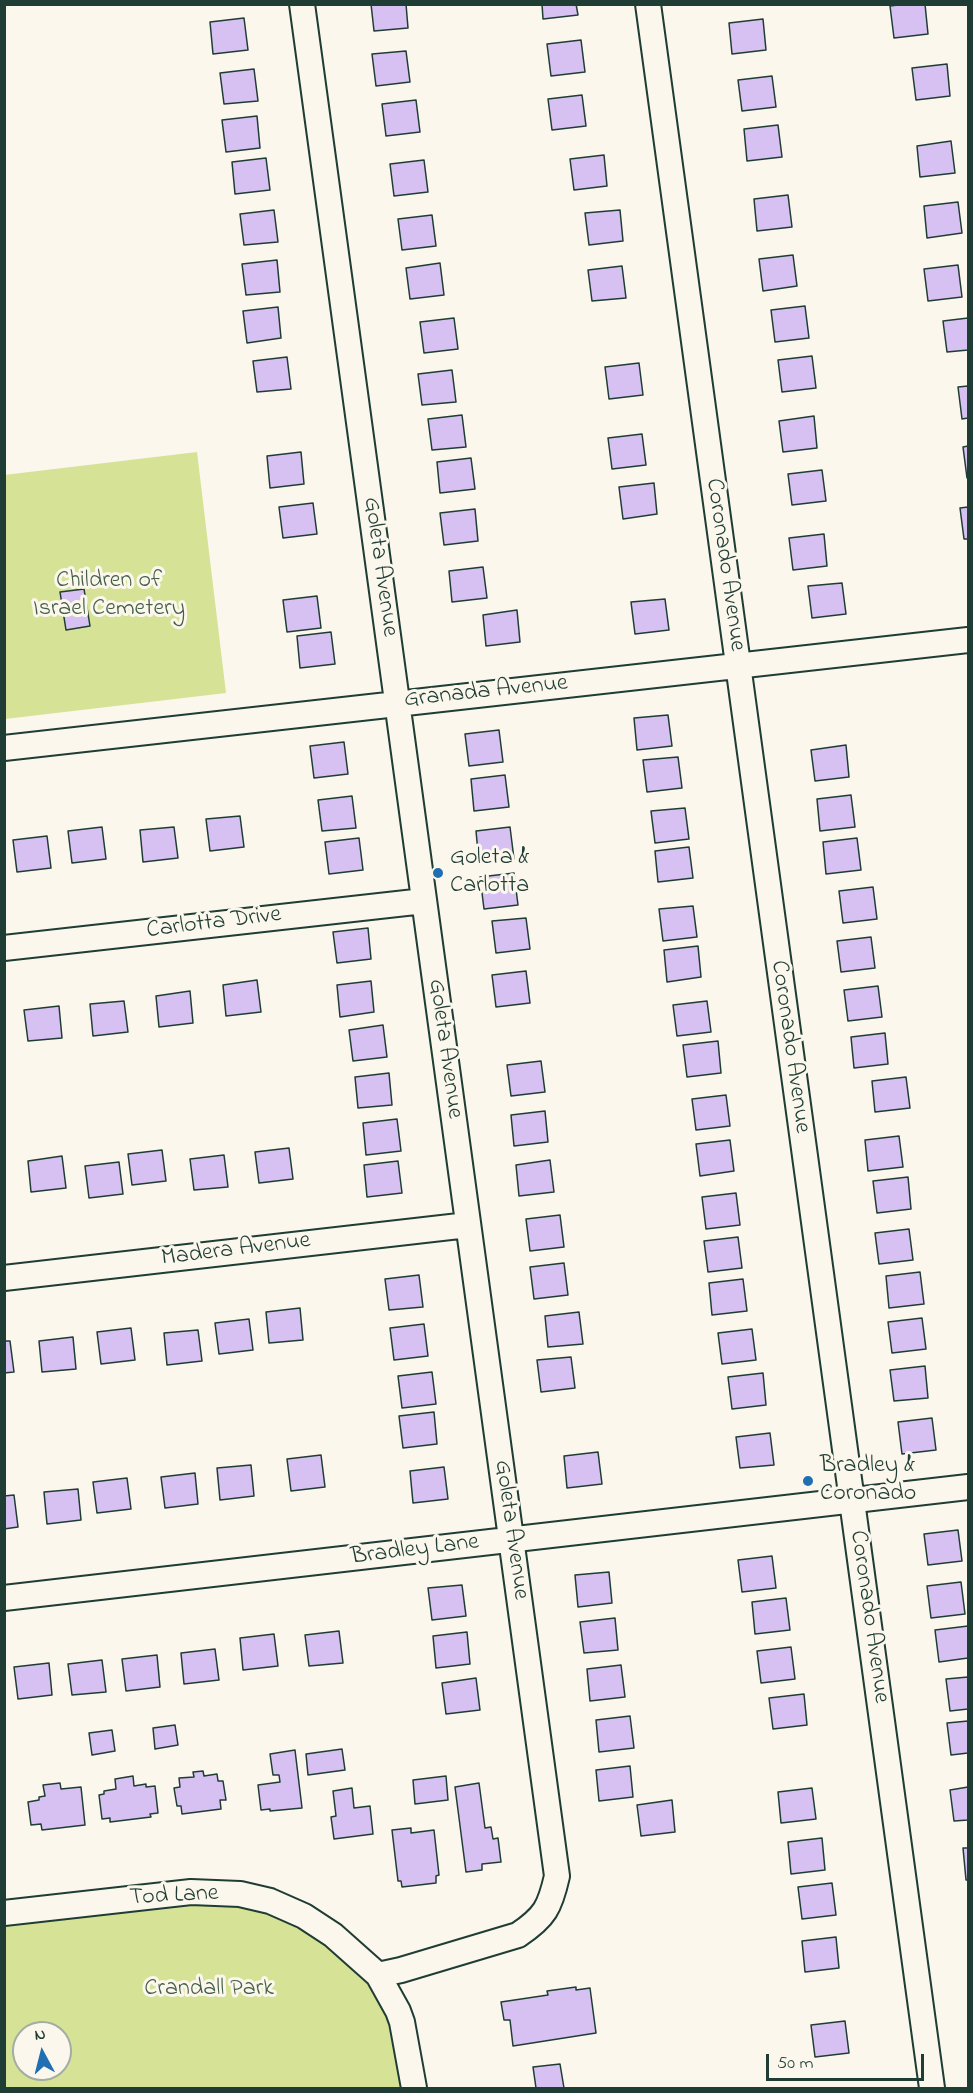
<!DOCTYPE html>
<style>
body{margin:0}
#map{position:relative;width:973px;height:2093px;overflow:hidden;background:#fbf7ec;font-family:"Indie Flower",sans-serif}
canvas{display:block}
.frame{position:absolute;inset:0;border:6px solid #1f3d34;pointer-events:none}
.north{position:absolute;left:12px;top:2021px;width:60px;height:60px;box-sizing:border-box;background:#fbf7ec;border:2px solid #a3ada2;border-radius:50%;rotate:353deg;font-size:16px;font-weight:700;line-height:24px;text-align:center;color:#1f3d34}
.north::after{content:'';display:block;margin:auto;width:21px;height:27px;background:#1f6fb2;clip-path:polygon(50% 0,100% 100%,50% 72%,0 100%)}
.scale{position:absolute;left:766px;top:2054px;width:158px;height:27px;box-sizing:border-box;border:3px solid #1f3d34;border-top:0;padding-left:8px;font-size:18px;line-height:21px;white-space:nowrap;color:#1f3d34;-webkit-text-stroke:4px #fbf7ec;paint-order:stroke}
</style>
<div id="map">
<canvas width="973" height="2093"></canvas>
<div class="frame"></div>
<div class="north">N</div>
<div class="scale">50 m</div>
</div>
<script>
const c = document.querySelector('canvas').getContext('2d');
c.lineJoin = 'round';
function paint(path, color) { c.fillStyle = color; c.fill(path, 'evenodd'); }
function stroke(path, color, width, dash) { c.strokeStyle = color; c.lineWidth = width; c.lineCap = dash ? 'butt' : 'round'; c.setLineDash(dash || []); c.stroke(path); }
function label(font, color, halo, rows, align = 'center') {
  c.font = font + ' "Indie Flower",sans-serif'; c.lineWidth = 6; c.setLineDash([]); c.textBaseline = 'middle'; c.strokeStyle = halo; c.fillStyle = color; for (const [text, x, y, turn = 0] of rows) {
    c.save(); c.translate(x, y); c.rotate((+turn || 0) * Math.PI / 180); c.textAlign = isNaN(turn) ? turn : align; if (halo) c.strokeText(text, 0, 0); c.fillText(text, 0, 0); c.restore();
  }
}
paint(new Path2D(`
 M197,452L226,693L5,719L4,475Z
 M191,1892L270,1901L378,1975L414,2088H5L4,1913ZM24,2033H60V2069H24Z`), '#d6e396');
const building = new Path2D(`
 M371,4H406L408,28L374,31Z
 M542,4H576L578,15L543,19Z
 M906,4H925L928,34L894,38L890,6Z
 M244,18L248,50L213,54L210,22Z
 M763,19L766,50L732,54L729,23Z
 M581,40L585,72L551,76L547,44Z
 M406,51L410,82L376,86L372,54Z
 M947,64L950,96L916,100L912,68Z
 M254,69L258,101L224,104L220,73Z
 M772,76L776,107L742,111L738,80Z
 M582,95L586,126L552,130L548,99Z
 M416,100L420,132L386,136L382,104Z
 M257,116L260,148L226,152L222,120Z
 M778,125L782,157L747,161L744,129Z
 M951,141L955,173L920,177L917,146Z
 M604,155L607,186L574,190L570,159Z
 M266,158L270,190L235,194L232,162Z
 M424,160L428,192L394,196L390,164Z
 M788,195L792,227L757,231L754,199Z
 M958,202L962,233L927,238L924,206Z
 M274,210L278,242L244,245L240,214Z
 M620,210L623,241L589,245L585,213Z
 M432,215L436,246L402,250L398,219Z
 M793,255L797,286L763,291L759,259Z
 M277,260L280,292L246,295L242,264Z
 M440,263L444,295L410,299L406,268Z
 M958,265L962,297L928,301L924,269Z
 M622,266L626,298L592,301L588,270Z
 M805,306L809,338L775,342L771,310Z
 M278,307L281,338L247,343L243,311Z
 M454,318L458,349L424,353L420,322Z
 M968,318V350L947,352L943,321Z
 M812,356L816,388L782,392L778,360Z
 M287,357L291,389L257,392L253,361Z
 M639,363L643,395L609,399L605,367Z
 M452,370L456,402L422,405L418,374Z
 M968,386V418L962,419L958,387Z
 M462,415L466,447L432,450L428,419Z
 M814,416L817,448L783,452L779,421Z
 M642,434L646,465L612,469L608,438Z
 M968,446V478H967L963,447Z
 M301,452L304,484L270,488L267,456Z
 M471,458L475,489L440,493L437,462Z
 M822,470L826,501L792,505L788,474Z
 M654,483L657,514L623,519L619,487Z
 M313,503L317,534L283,538L279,507Z
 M968,507V539H964L960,508Z
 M475,509L478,541L444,545L440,513Z
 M824,534L827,566L793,570L789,538Z
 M483,567L487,598L452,602L449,571Z
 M842,583L846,614L812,618L808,586Z
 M84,589L90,626L66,630L60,592Z
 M317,596L321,628L287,632L283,600Z
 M665,599L669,630L635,634L631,602Z
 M517,610L520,642L486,646L483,615Z
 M331,632L335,664L300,668L297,636Z
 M668,715L672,746L637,750L634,718Z
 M499,730L503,762L469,766L465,734Z
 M344,742L348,774L314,778L310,746Z
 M846,745L849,777L815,781L811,750Z
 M678,757L682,788L647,792L643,760Z
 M505,775L509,807L474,811L471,779Z
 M851,795L855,827L820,831L817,799Z
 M352,796L356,828L322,831L318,800Z
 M685,808L689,839L655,843L651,811Z
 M240,816L244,847L210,851L206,819Z
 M102,827L106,859L72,863L68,831Z
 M174,827L178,858L143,862L140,830Z
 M510,827L514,859L479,863L476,831Z
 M47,836L51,868L17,872L13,840Z
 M359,838L363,870L329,874L325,842Z
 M857,838L861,870L826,874L823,842Z
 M689,847L693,878L658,882L655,851Z
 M514,873L518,905L484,909L480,877Z
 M873,887L877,919L843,923L839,891Z
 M693,906L697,937L663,941L659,909Z
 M526,918L530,949L496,953L492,921Z
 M368,928L371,959L337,963L333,932Z
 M871,937L875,968L841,972L837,941Z
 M698,946L701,977L667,982L664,950Z
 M526,971L530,1003L496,1007L492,975Z
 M257,980L261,1012L226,1016L223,985Z
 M371,981L374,1012L340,1017L337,985Z
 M878,986L882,1017L848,1021L844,990Z
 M190,991L193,1023L159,1027L156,996Z
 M124,1001L128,1032L93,1036L90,1004Z
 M707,1001L711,1032L677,1036L673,1005Z
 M59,1006L62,1038L28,1041L24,1010Z
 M383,1025L387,1057L353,1061L349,1030Z
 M885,1033L888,1064L854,1068L851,1037Z
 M718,1041L721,1073L687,1077L683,1045Z
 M541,1061L545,1092L511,1096L507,1065Z
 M389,1073L392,1105L358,1108L355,1077Z
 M906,1077L910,1108L875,1112L872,1081Z
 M726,1095L730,1126L696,1130L692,1099Z
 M545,1111L548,1142L514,1146L511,1115Z
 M397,1119L401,1151L366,1155L363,1123Z
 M899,1136L903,1167L868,1171L865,1140Z
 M730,1140L734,1171L700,1176L696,1144Z
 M289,1148L293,1179L259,1183L255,1152Z
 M162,1150L166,1181L132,1185L128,1154Z
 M224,1155L228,1187L194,1190L190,1159Z
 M62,1156L66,1188L31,1192L28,1161Z
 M550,1160L554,1192L519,1196L516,1165Z
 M398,1161L402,1193L367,1197L364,1165Z
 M119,1162L123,1194L89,1198L85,1166Z
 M908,1177L911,1209L877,1213L873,1181Z
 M736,1193L740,1225L706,1229L702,1197Z
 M560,1215L564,1247L530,1251L526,1219Z
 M909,1229L913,1260L879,1264L875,1233Z
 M738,1237L742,1268L708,1272L704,1241Z
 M564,1263L568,1295L534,1299L530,1267Z
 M920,1272L924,1304L889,1308L886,1276Z
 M419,1275L423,1307L389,1310L385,1279Z
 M743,1279L747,1311L712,1315L709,1283Z
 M300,1308L303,1340L269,1343L266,1312Z
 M579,1312L583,1344L548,1347L545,1316Z
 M922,1318L926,1349L892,1353L888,1322Z
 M249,1319L253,1350L219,1354L215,1323Z
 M424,1324L428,1356L394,1360L390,1328Z
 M131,1328L135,1360L101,1364L97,1332Z
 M752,1329L756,1360L722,1364L718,1333Z
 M198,1330L202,1361L167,1365L164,1333Z
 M73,1337L76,1369L42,1372L39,1341Z
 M4,1341H10L14,1372L4,1373Z
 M571,1357L575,1388L541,1392L537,1360Z
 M925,1366L928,1398L894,1401L890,1370Z
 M432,1372L436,1404L402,1408L398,1376Z
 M763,1373L766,1405L732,1409L728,1377Z
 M434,1412L437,1444L403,1448L399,1416Z
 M932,1418L936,1450L902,1454L898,1422Z
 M770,1433L774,1465L740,1468L736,1437Z
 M598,1452L602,1484L567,1488L564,1456Z
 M321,1455L325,1487L291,1491L287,1459Z
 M251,1465L254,1496L220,1500L217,1468Z
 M444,1467L448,1499L413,1503L410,1471Z
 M195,1473L198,1504L165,1508L161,1477Z
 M127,1478L131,1509L97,1513L93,1482Z
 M78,1489L81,1520L47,1524L44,1492Z
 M14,1495L18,1527L4,1529V1496Z
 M958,1530L962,1561L928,1565L924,1534Z
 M772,1556L776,1588L742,1592L738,1560Z
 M609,1572L612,1603L578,1607L575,1575Z
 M961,1582L965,1614L931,1618L927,1586Z
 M462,1585L466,1616L432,1620L428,1588Z
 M786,1598L790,1630L755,1634L752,1602Z
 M615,1618L618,1650L584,1653L580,1622Z
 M968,1626V1658L939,1662L935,1630Z
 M339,1631L343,1663L309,1666L305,1635Z
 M467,1632L470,1664L436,1668L433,1636Z
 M274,1634L278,1666L243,1670L240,1638Z
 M791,1647L795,1679L761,1683L757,1651Z
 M215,1649L219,1680L184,1684L181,1653Z
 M157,1655L160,1687L126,1691L122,1659Z
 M102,1660L106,1692L72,1695L68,1664Z
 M49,1663L52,1695L18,1699L14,1667Z
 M621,1665L625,1697L590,1701L587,1669Z
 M968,1677V1709L950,1711L946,1679Z
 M476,1678L480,1710L446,1714L442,1683Z
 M804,1694L807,1725L773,1729L769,1698Z
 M630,1716L634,1748L599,1752L596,1720Z
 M968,1721V1753L951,1755L947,1723Z
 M175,1725L178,1745L155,1749L153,1728Z
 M112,1730L115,1751L92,1755L89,1733Z
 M342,1749L345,1770L308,1775L306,1754Z
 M295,1750L302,1808L270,1811V1809L261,1810L258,1785L280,1782L279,1775H273L270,1754Z
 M630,1766L633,1797L599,1801L596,1770Z
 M203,1771L204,1776L217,1774L218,1781H223L226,1800H220L221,1809L182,1814L181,1806H177L174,1788L180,1787L179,1778L194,1777L193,1772Z
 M133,1776L134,1786L146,1784V1787L155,1786L158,1813L150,1814L151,1817L110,1822V1818L102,1819L99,1795L104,1794V1791L116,1789L115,1779Z
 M446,1776L448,1800L415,1804L413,1780Z
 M60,1783L61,1789L81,1787L85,1825L42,1830L41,1824L31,1825L28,1802L39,1800V1797L45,1796L43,1785Z
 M479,1783L485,1828L491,1827L493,1839L498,1838L501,1862L482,1864V1870L466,1872L455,1787Z
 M968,1787V1820L954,1821L950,1790Z
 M352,1788L354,1808L370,1806L373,1834L334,1839L331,1817L336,1816L333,1791Z
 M812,1788L816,1819L781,1823L778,1792Z
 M672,1800L675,1832L641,1836L637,1805Z
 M411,1828V1833L434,1830L439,1875L436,1876V1883L402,1887L401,1881H398L392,1830Z
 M822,1838L825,1870L791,1874L788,1842Z
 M963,1848H968V1880H966Z
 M832,1883L836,1915L802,1919L798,1887Z
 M836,1937L839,1968L805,1972L802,1941Z
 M576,1987V1990L590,1988L596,2033L513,2046L510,2020H504L501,2002L548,1995L547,1991Z
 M845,2021L849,2053L815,2057L811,2025Z
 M560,2064L564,2088H536L533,2067Z`);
paint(building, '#d6c1f2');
stroke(building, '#1f3d34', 1.5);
const minor = new Path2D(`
 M302,4L557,1876C550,1907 545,1917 518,1935L401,1970L378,1975
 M648,4L932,2088
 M4,748L968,640
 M4,948L424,901
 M4,1278L468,1225
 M4,1598L968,1487
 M4,1913L191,1892L240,1894L270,1901L304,1916L333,1935L378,1975L398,2011L402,2022L414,2088`);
stroke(minor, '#1f3d34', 28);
stroke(minor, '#fbf7ec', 24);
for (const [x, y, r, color] of [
 [438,873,6,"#1f6fb2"],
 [808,1481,6,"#1f6fb2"]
]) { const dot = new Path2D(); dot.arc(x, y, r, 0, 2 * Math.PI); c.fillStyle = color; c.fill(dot); stroke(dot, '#fbf7ec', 2); }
label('24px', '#1f3d34', '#fbf7ec', [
 ["Coronado Avenue",724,565,82],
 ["Goleta Avenue",379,567,82],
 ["Granada Avenue",486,693,-6],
 ["Carlotta Drive",214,924,-7],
 ["Coronado Avenue",789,1047,82],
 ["Goleta Avenue",444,1049,82],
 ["Madera Avenue",236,1251,-7],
 ["Goleta Avenue",510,1530,82],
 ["Bradley Lane",415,1551,-7],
 ["Coronado Avenue",868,1617,82],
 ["Tod Lane",174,1897,-3]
]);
label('24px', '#445e48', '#fbf7ec', [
 ["Children of",109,582],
 ["Israel Cemetery",109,610],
 ["Crandall Park",209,1990]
]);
label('24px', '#1f3d34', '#fbf7ec', [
 ["Goleta &",450,859],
 ["Carlotta",450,887],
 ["Bradley &",820,1467],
 ["Coronado",820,1495]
], 'left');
</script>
